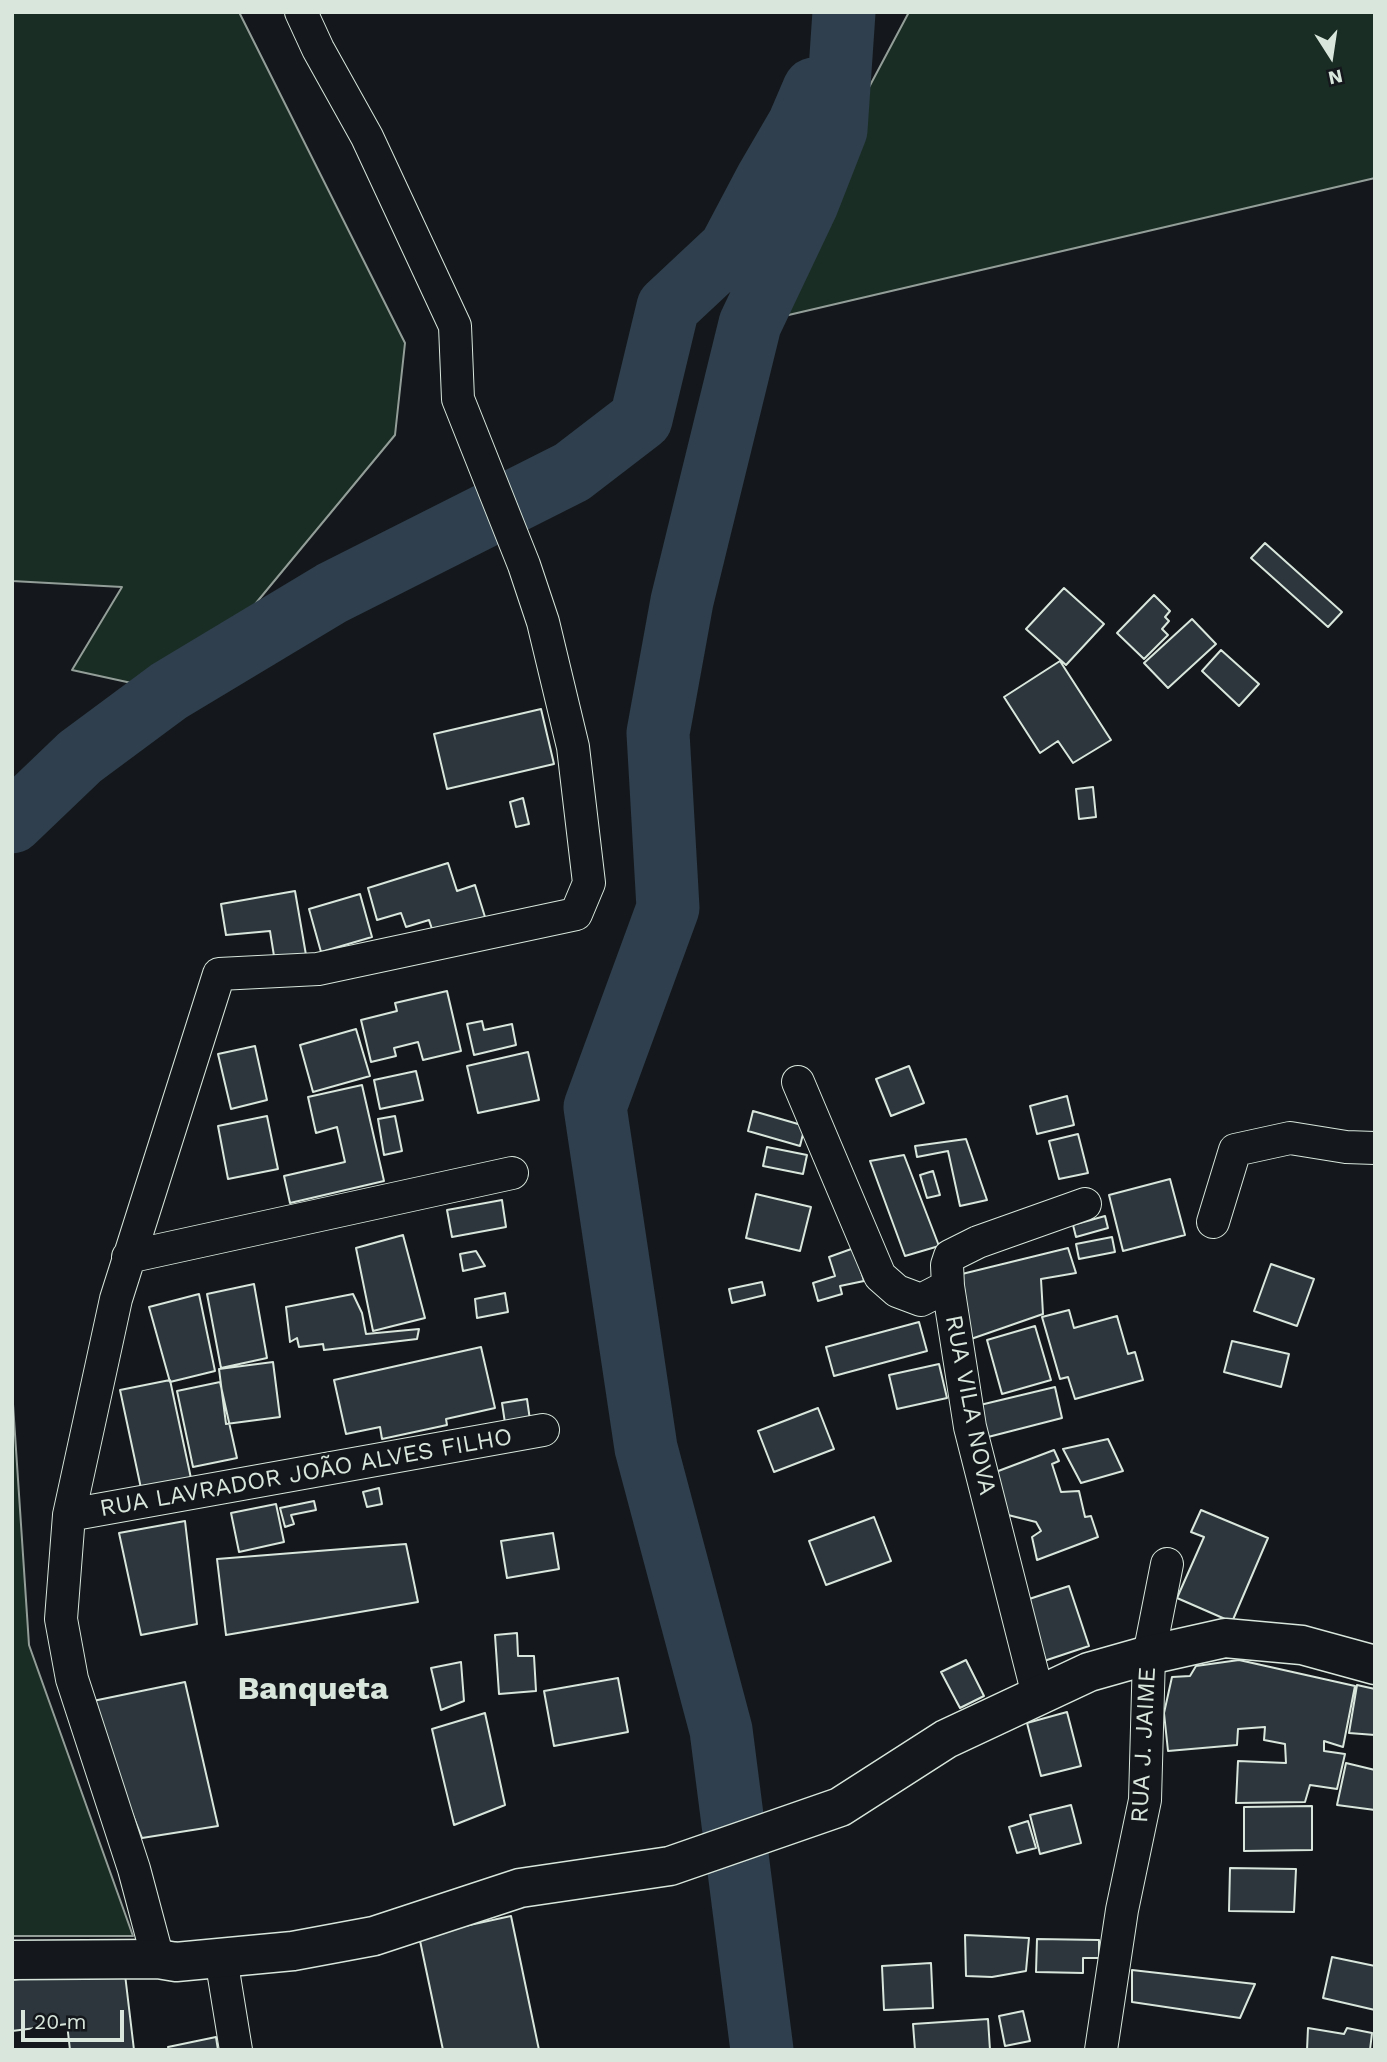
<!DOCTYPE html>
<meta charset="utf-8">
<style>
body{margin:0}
#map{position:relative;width:1387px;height:2062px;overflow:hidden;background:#14181c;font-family:"Work Sans",sans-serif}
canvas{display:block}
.frame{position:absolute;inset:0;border:14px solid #d8e6dc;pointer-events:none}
.north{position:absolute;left:1296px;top:21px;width:70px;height:70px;-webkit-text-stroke:5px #14181c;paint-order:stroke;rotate:168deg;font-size:19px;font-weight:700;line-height:28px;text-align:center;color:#d8e6dc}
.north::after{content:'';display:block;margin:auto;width:24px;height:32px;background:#d8e6dc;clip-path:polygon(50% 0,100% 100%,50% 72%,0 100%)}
.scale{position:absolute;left:21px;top:2010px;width:103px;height:32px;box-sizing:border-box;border:4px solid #d8e6dc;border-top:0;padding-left:9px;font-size:21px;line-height:24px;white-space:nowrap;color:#d8e6dc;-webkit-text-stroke:5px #14181c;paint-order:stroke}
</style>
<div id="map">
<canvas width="1387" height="2062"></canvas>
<div class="frame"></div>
<div class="north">N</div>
<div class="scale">20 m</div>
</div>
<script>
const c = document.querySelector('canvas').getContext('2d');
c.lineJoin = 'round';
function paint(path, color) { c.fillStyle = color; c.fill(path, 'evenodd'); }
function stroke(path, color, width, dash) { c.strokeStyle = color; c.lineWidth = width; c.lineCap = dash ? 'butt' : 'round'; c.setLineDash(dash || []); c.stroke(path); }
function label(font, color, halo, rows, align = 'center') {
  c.font = font + ' "Work Sans",sans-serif'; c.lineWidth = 5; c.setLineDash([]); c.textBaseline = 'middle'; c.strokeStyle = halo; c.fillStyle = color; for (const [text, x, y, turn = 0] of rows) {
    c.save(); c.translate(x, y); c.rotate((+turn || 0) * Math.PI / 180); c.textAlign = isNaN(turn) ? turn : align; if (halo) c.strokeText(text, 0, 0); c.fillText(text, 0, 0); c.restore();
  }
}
const green = new Path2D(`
 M12,12H239L405,343L395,435L213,655L159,689L72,670L122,587L12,581Z
 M909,12H1375V178L750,324L807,204Z
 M12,1389L29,1645L133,1936H12Z`);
paint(green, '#1a2d24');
stroke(green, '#939e99', 2);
stroke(new Path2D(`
 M12,822L80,757L169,691L332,593L572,472L641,419L668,307L730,249L767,179L799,124L814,89
 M762,2050L721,1730L646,1448L595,1107L668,908L658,733L682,601L750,324L807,204L836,130L844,12`), '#2f3f4d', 63);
const building = new Path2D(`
 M1265,543L1342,612L1328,627L1251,558Z
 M1064,588L1104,624L1066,665L1026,629Z
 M1154,595L1170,611L1165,617L1169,621L1162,629L1168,635L1144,659L1117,633Z
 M1192,619L1216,644L1168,688L1144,663Z
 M1221,650L1259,684L1239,706L1202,671Z
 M1060,661L1111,740L1073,763L1058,741L1040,753L1004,697Z
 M541,709L554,764L447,789L434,734Z
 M1093,787L1096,817L1079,819L1076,789Z
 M523,798L529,824L516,827L510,802Z
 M448,863L457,891L475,885L485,917L433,932L429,920L406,927L401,913L377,920L368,888Z
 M295,891L306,955L274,956L270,931L226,935L221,904Z
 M360,894L372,937L321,952L309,909Z
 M447,991L461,1051L423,1060L418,1042L394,1048L396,1056L371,1062L361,1020L397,1011L395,1003Z
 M482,1021L484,1030L512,1024L516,1045L474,1055L467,1024Z
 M356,1029L370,1076L313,1092L300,1045Z
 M255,1046L267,1100L231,1109L218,1054Z
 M528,1052L539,1100L478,1113L467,1066Z
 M909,1066L924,1103L891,1116L876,1079Z
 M416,1071L423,1100L380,1109L374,1080Z
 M362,1085L384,1181L290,1203L284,1176L345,1162L337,1127L316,1133L308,1097Z
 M1067,1096L1074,1125L1037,1134L1030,1106Z
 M753,1111L805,1126L800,1146L748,1131Z
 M267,1116L278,1169L228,1179L218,1126Z
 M395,1116L402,1151L384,1155L378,1119Z
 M1078,1134L1088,1173L1059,1179L1049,1141Z
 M966,1139L987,1200L960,1206L948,1151L917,1157L915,1146Z
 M767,1147L807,1155L803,1174L763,1166Z
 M904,1155L939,1246L905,1256L870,1161Z
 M933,1171L940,1195L927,1198L920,1175Z
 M1170,1179L1185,1235L1123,1251L1109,1195Z
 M756,1194L811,1207L800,1251L746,1238Z
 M502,1200L506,1227L452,1237L447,1210Z
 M1105,1216L1108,1228L1076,1237L1073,1225Z
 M403,1235L425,1318L373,1331L356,1248Z
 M1112,1237L1115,1252L1079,1259L1076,1244Z
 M854,1248L864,1281L840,1286L842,1294L818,1301L813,1283L835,1276L829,1257Z
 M1068,1248L1076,1273L1041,1279L1043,1314L971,1339L962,1274Z
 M476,1251L485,1266L463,1271L460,1254Z
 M1271,1264L1314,1279L1297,1326L1254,1311Z
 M762,1282L765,1295L732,1303L729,1289Z
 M254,1284L267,1358L221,1368L207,1294Z
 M505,1293L508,1312L477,1318L475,1299Z
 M199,1294L215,1371L170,1382L149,1307Z
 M353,1294L362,1313L366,1334L419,1329L417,1339L324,1350L323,1344L299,1347L297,1338L290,1342L286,1307Z
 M1069,1310L1074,1328L1117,1316L1128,1354L1135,1352L1143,1380L1075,1399L1068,1377L1060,1379L1042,1317Z
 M919,1322L927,1351L834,1376L826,1347Z
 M1035,1326L1051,1380L1002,1394L987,1340Z
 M1232,1341L1289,1354L1281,1387L1224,1372Z
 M481,1347L495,1408L446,1419L447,1425L382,1439L380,1427L346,1434L334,1380Z
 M273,1362L280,1417L226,1424L219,1369Z
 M939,1364L947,1398L897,1409L889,1375Z
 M170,1380L192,1483L142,1493L120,1390Z
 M220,1382L237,1458L193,1467L177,1391Z
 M1055,1387L1062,1418L988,1437L980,1405Z
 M527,1399L530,1420L505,1423L502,1403Z
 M818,1408L834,1449L774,1472L758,1431Z
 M1108,1439L1123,1471L1081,1483L1063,1449Z
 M1054,1450L1059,1461L1052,1464L1061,1492L1079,1491L1085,1517L1091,1516L1098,1537L1037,1560L1032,1537L1041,1531L1036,1522L1004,1514L993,1473Z
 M379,1488L382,1504L367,1507L363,1492Z
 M314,1501L316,1510L291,1515L294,1524L285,1527L280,1508Z
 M276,1504L284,1542L239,1552L231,1513Z
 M1201,1510L1268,1538L1232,1622L1177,1598L1204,1537L1191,1532Z
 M874,1517L891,1561L826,1585L809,1541Z
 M185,1521L197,1624L141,1635L119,1533Z
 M553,1533L559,1569L507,1578L501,1541Z
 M406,1544L418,1602L226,1635L217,1559Z
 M1069,1586L1089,1646L1044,1661L1023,1601Z
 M517,1633L518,1656H534L536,1691L499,1694L495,1635Z
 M966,1660L984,1696L960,1708L941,1672Z
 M1239,1660L1355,1686L1343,1747L1324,1741V1751L1345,1754L1337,1789L1310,1785L1305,1802L1236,1803L1238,1761L1286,1763L1285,1744L1264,1740L1265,1727L1238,1729L1237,1745L1168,1751L1164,1713L1172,1677L1190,1676L1196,1666Z
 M461,1662L464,1701L441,1710L431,1668Z
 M618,1678L628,1732L554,1746L544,1691Z
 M185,1682L218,1826L142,1838L88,1702Z
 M1357,1685L1375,1689V1735L1349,1733Z
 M1067,1712L1081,1766L1041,1776L1027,1723Z
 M485,1713L505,1805L454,1825L432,1729Z
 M1346,1763L1375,1770V1810L1337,1805Z
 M1071,1805L1081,1843L1040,1854L1030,1815Z
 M1312,1806V1850L1244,1851V1807Z
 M1028,1821L1036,1848L1017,1853L1009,1827Z
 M1230,1868L1296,1869L1294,1912L1229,1911Z
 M511,1916L539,2050H443L419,1936Z
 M965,1935L1029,1938L1026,1971L992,1977L966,1976Z
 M1037,1939L1099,1940V1958H1083V1973L1036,1972Z
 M1332,1957L1375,1966V2010L1323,1998Z
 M931,1963L933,2008L884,2010L882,1966Z
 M124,1966L134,2050H70L67,2024L12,2031V1980Z
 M1132,1970L1255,1984L1240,2018L1132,2002Z
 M1023,2011L1030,2041L1005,2046L999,2016Z
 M988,2019L990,2050H915L913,2024Z
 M1308,2028L1344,2034L1347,2028L1372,2033L1370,2050H1307Z
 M216,2037L218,2050H169L168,2047Z`);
paint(building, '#2c363c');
stroke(building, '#d8e6dc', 2);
const minor = new Path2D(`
 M798,1082L880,1276L897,1291L921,1300L948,1286
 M1213,1222L1235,1150L1290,1138L1346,1147L1375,1148
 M128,1257L512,1173
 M69,1515L543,1430
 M1038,1695L970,1427L948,1286L947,1265L950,1256L978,1242L1085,1204
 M221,1958L236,2050
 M158,1959L134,1869L72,1679L61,1619L69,1515L116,1299L219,974L318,969L576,914L589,883L573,747L543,622L524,565L458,399L455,326L367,137L318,49L301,12
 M1101,2050L1122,1910L1145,1800L1149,1655L1167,1564`);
const tertiary = new Path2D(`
 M12,1960L158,1959L176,1962L293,1951L374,1936L520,1888L670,1866L840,1807L946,1739L1089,1672L1149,1655L1225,1638L1302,1645L1375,1665`);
stroke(minor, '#d8e6dc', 34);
stroke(tertiary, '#d8e6dc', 41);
stroke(minor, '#14181c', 32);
stroke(tertiary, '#14181c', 38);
label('24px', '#d8e6dc', '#14181c', [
 ["RUA VILA NOVA",970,1405,79],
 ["RUA LAVRADOR JOÃO ALVES FILHO",306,1473,-10],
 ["RUA J. JAIME",1144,1745,-87]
]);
label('bold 32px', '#d8e6dc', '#14181c', [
 ["Banqueta",313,1690]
]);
</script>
